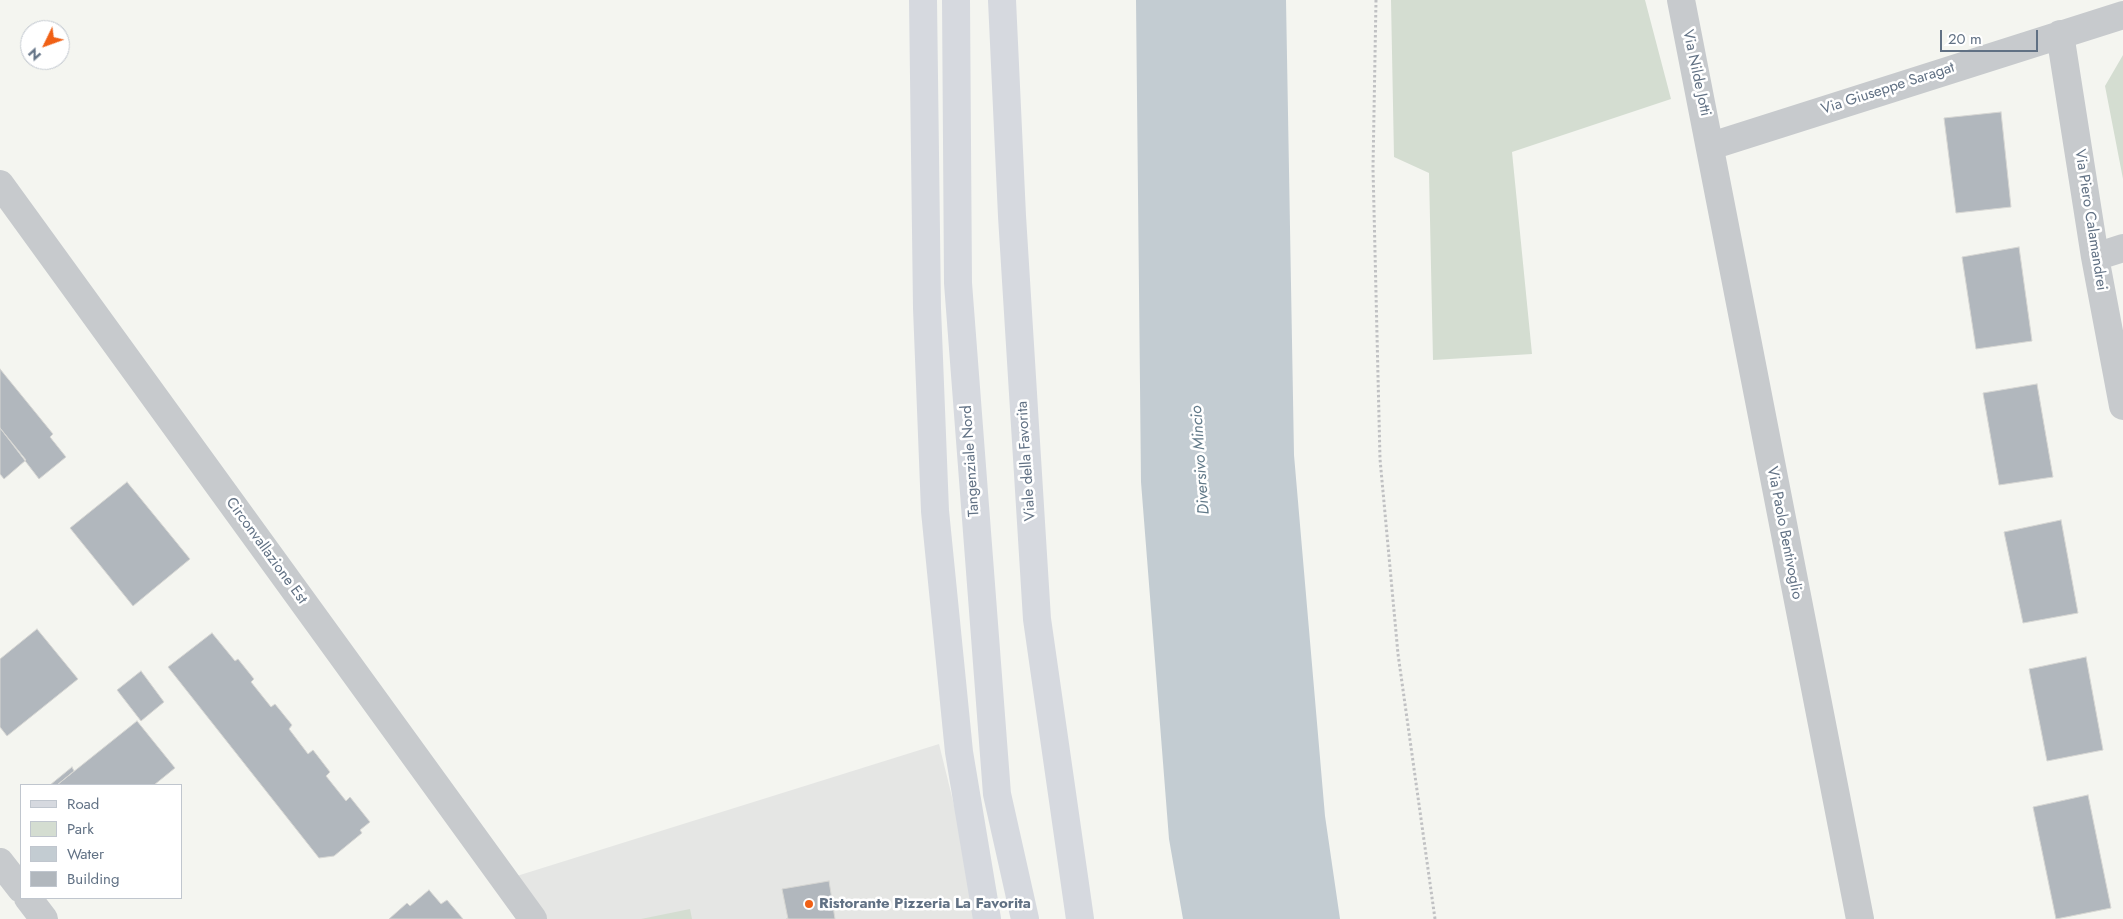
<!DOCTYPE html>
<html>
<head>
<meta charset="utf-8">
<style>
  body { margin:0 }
  #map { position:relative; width:2123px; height:919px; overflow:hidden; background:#f4f5f0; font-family:Jost,sans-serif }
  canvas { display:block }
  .legend { position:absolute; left:20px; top:784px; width:162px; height:115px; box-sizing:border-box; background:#fff; border:1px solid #c0c6ce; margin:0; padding:6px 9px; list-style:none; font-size:15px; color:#617184 }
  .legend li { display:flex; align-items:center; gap:10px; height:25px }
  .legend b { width:25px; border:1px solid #c0c6ce }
  .north { position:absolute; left:20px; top:20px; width:50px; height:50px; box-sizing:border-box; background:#fff; border:1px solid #c0c6ce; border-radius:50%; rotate:228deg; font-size:14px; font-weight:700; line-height:20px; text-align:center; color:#617184 }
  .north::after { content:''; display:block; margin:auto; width:18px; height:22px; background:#f06015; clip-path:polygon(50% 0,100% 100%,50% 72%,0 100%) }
  .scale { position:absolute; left:1940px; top:30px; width:98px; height:22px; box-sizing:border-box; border:2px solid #617184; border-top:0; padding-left:6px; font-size:15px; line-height:18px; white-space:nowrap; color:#617184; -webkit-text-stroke:4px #fff; paint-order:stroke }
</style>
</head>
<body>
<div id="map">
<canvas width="2123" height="919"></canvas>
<ul class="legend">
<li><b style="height:6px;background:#d6d9df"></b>Road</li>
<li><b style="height:14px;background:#d4ddd1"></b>Park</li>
<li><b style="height:14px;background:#c3ccd2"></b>Water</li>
<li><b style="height:14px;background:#b1b7bd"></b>Building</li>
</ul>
<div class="north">N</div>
<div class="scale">20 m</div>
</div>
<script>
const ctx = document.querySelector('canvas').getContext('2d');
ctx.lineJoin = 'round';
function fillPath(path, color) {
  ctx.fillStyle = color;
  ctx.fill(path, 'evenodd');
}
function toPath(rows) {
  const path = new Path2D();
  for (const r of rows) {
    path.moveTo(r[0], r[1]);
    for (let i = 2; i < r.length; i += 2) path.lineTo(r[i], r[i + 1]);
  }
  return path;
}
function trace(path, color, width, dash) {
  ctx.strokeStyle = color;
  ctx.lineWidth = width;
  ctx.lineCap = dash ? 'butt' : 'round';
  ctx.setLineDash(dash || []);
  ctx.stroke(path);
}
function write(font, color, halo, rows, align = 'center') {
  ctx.font = font + ' Jost,sans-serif';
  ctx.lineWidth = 5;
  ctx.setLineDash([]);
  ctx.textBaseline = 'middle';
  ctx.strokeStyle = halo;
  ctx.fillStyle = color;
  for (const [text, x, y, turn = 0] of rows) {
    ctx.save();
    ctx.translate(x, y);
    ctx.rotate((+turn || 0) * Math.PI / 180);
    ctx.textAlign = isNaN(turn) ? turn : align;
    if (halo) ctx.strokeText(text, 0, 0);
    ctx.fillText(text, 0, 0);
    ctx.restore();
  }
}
fillPath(toPath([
  [939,744,982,919,533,919,504,880]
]), '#e5e6e4');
fillPath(toPath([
  [1391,0,1645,0,1671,99,1512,152,1532,354,1433,360,1429,173,1394,157],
  [2123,55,2123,179,2105,86],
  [690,909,692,919,641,919]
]), '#d4ddd1');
fillPath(toPath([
  [1136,0,1286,0,1294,455,1325,816,1340,919,1183,919,1169,839,1141,482]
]), '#c3ccd2');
const building = toPath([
  [2001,112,2011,207,1956,213,1944,118,2001,112],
  [2019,247,2032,341,1976,349,1962,257,2019,247],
  [0,369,53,434,50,437,66,457,39,479,0,428,0,369],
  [2037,384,2053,477,1999,485,1983,393,2037,384],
  [0,428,26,460,4,479,0,474,0,428],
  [127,482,190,559,133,606,70,528,127,482],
  [2061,520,2078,613,2023,623,2004,532,2061,520],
  [37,629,78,679,7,736,0,727,0,659,37,629],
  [212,633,235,661,238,659,254,679,251,682,271,707,275,704,292,725,289,729,308,754,313,750,330,772,326,776,346,801,350,797,370,822,360,830,362,833,334,856,319,858,168,667,212,633],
  [2086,657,2103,750,2047,761,2029,669,2086,657],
  [141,671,164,702,141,721,117,690,141,671],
  [137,721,175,768,154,785,57,785,137,721],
  [72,767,74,771,57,785,50,785,72,767],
  [2088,795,2111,908,2056,919,2033,807,2088,795],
  [829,881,835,919,786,919,788,919,782,889,829,881],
  [429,890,441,904,447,900,463,919,389,919,407,903,410,906,429,890]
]);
fillPath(building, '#b1b7bd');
trace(building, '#d6d6d3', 1);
trace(toPath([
  [1376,0,1373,168,1380,459,1398,654,1435,919]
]), '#c0c1c3', 3, [2.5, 2.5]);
trace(toPath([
  [1681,0,1860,919],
  [2060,34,2095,257,2123,406],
  [1711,146,2123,15],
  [0,184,533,919],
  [2095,257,2123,248],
  [0,862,21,889],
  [28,898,44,919]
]), '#c7cacd', 28);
trace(toPath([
  [923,0,927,308,935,511,959,752,987,919],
  [1002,0,1012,216,1037,619,1080,919]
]), '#d6d9df', 28);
trace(toPath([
  [956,0,958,283,997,794,1025,919]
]), '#d6d9df', 28);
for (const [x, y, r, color] of [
  [809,904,5,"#f06015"]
]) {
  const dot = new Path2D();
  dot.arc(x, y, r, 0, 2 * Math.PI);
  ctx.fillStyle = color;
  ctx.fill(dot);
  trace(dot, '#fff', 2);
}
write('15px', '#617184', '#fff', [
  ["Via Nilde Jotti",1696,73,78],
  ["Via Giuseppe Saragat",1888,89,-18],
  ["Via Piero Calamandrei",2090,220,81],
  ["Tangenziale Nord",971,461,-94],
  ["Viale della Favorita",1027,461,-94],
  ["Via Paolo Bentivoglio",1784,533,79],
  ["Circonvallazione Est",266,551,54]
]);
write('bold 15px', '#617184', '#fff', [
  ["Ristorante Pizzeria La Favorita",819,904]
], 'left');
write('italic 16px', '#627a89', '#fff', [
  ["Diversivo Mincio",1201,460,-94]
]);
</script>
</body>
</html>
